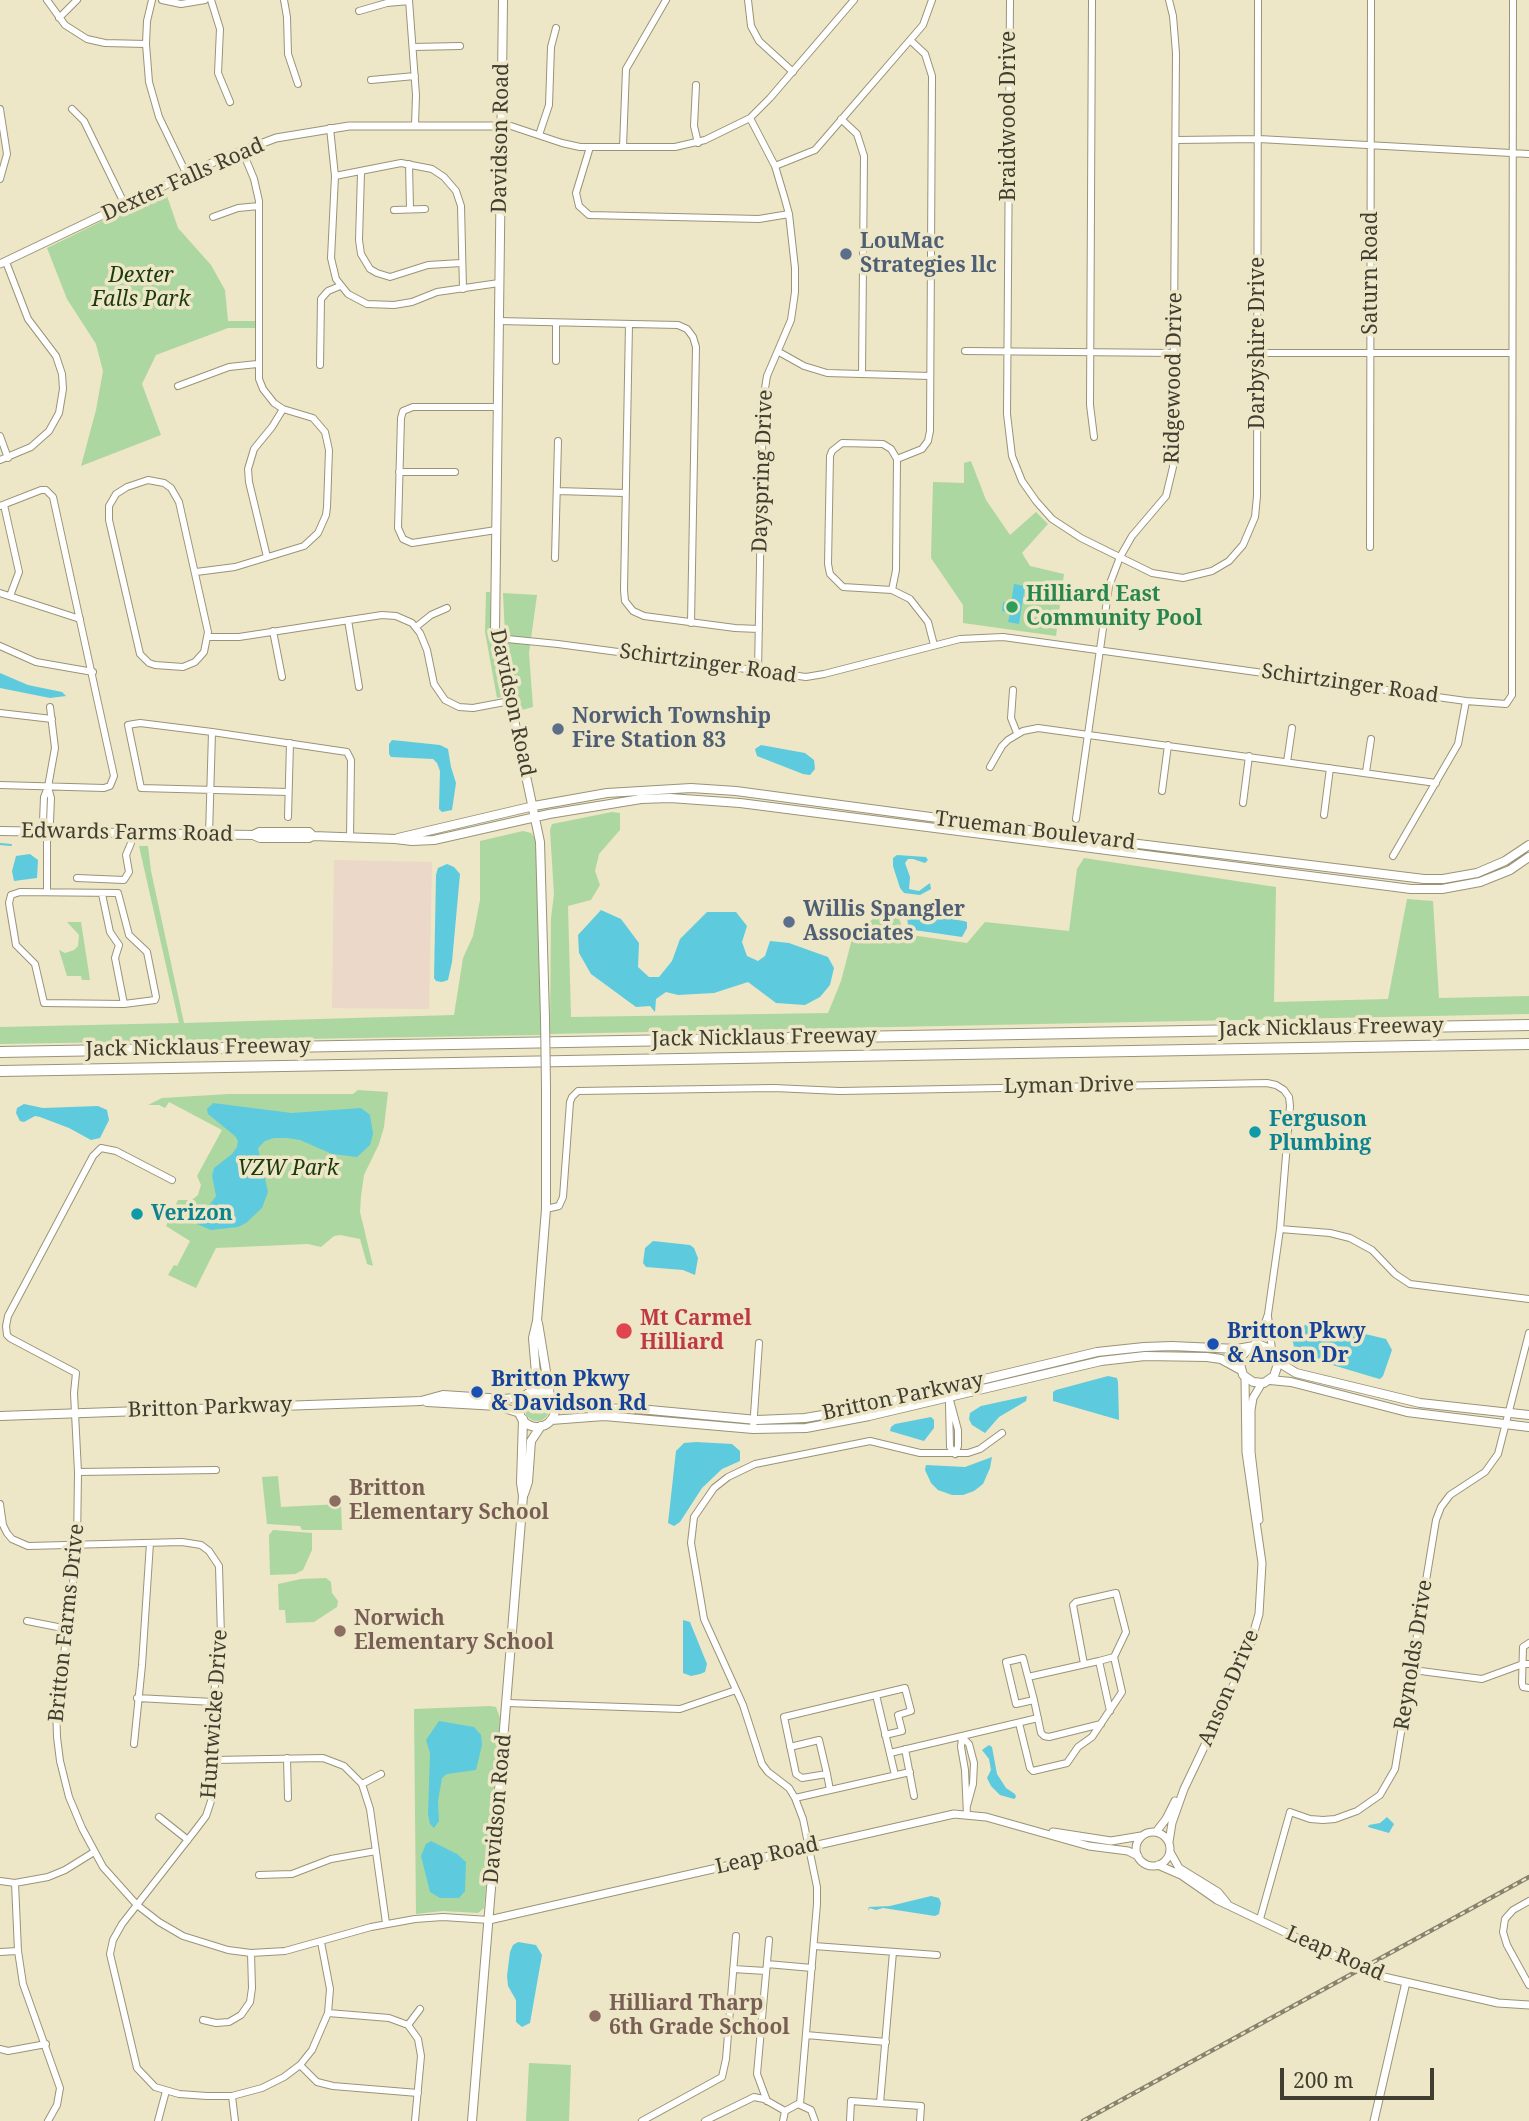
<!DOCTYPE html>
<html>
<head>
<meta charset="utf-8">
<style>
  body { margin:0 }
  #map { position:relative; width:1529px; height:2121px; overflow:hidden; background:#ede6c7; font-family:"Noto Serif",serif }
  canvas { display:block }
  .scale { position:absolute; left:1280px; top:2068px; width:154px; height:32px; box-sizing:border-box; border:4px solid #403d31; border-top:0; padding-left:9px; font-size:21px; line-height:24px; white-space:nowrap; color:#403d31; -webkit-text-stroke:5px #ede6c7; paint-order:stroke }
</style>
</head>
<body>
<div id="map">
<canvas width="1529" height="2121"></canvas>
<div class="scale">200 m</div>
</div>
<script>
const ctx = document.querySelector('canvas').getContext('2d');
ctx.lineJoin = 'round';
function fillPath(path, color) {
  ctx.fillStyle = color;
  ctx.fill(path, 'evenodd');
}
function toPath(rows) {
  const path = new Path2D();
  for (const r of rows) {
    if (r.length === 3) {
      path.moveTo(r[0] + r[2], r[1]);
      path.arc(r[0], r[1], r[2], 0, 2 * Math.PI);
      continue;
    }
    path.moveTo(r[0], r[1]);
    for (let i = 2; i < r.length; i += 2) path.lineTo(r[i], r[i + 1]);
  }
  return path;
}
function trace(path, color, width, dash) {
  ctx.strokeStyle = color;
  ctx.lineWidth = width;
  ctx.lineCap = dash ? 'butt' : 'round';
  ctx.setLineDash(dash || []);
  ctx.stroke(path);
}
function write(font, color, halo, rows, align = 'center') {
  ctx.font = font + ' "Noto Serif",serif';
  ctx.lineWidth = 7;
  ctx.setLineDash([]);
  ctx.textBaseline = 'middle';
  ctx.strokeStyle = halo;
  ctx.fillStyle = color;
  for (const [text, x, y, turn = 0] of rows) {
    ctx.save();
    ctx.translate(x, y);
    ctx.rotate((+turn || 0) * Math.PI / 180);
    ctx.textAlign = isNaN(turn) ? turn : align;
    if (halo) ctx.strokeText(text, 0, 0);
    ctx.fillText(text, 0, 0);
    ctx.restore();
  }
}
fillPath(toPath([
  [334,860,432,862,429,1009,332,1008]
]), '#ebd8c8');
fillPath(toPath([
  [165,190,178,228,211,265,225,290,228,321,255,321,255,328,228,328,156,355,142,384,161,435,81,466,96,410,103,371,96,344,67,299,47,248],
  [971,461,986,500,1010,535,1036,512,1048,524,1022,553,1030,566,1064,574,1056,636,963,623,963,605,931,558,933,482,964,483,964,463],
  [486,592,490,592,493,649,502,690,501,697,497,698,485,632],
  [503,593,537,595,529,653,533,707,518,711,506,655],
  [612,812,620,813,620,830,599,854,595,871,600,885,591,900,568,906,571,1017,828,1013,841,981,853,935,883,911,896,908,904,934,967,943,985,922,1069,931,1077,869,1084,858,1276,887,1274,1002,1388,999,1407,899,1433,901,1439,998,1529,996,1529,1014,550,1034,551,918,554,894,550,830,552,824],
  [523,831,531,833,535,838,537,857,541,1035,0,1044,0,1027,179,1023,139,846,148,846,151,871,184,1023,454,1015,463,958,473,936,480,900,480,841],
  [67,922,81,922,90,980,82,980,81,976,67,976,59,950,65,953,74,950,78,946,79,935],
  [358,1090,388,1092,384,1127,379,1144,364,1175,361,1196,360,1212,373,1266,367,1264,360,1239,340,1235,334,1236,321,1247,308,1244,216,1248,196,1288,168,1275,174,1265,177,1266,190,1241,166,1226,178,1200,192,1200,198,1195,201,1185,197,1176,222,1130,169,1102,165,1108,159,1105,148,1105,162,1098,229,1094,353,1094],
  [537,1409,12],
  [278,1476,281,1507,341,1504,342,1530,302,1530,300,1526,267,1524,262,1477],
  [273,1530,312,1533,312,1550,303,1570,295,1574,270,1575,269,1535],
  [326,1578,331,1582,332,1593,338,1601,337,1607,314,1622,286,1623,285,1610,279,1610,278,1584,301,1579],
  [490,1706,496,1707,500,1718,484,1908,478,1913,443,1911,416,1914,414,1709],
  [529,2063,571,2065,569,2121,526,2121]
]), '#add7a0');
fillPath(toPath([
  [1014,584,1025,586,1019,624,1008,622,1010,613,1002,611,1003,602,1011,603],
  [0,673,28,685,62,692,66,696,50,698,0,688],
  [392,740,440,745,448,749,451,767,456,783,452,810,442,812,439,809,440,771,437,763,433,759,391,757,389,754,389,744],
  [761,745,805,753,814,760,815,769,810,775,803,774,757,756,755,749],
  [30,854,38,860,37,878,14,881,12,871,16,856],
  [897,855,926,857,928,860,925,863,913,859,908,859,905,863,910,877,909,889,919,891,930,883,931,889,920,895,904,893,900,888,893,866,893,858],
  [447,864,454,867,460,874,452,962,448,980,442,982,436,981,434,978,436,875,438,868],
  [601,910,621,919,639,943,638,967,649,977,659,977,672,961,680,939,707,912,736,912,747,926,742,942,747,956,758,961,765,956,770,941,789,943,828,957,834,968,830,985,820,997,805,1005,776,1003,748,982,714,993,678,995,666,992,656,999,655,1012,650,1006,636,1007,591,974,579,953,578,935],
  [909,912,964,921,967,922,967,928,962,937,914,930,908,926,907,916],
  [213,1103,292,1113,361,1108,370,1115,373,1134,370,1145,357,1157,332,1154,300,1140,287,1138,274,1138,265,1141,258,1148,268,1192,262,1208,246,1223,238,1227,211,1230,197,1224,196,1216,208,1207,216,1196,212,1176,214,1168,232,1154,237,1147,238,1141,235,1136,208,1114,207,1109],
  [24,1104,43,1108,98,1106,107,1110,109,1120,100,1138,91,1140,69,1128,40,1117,35,1116,24,1122,20,1121,16,1113,17,1108],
  [653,1241,690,1245,694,1248,698,1258,695,1275,683,1270,646,1267,643,1263,645,1248],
  [1311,1321,1386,1339,1392,1350,1383,1376,1380,1379,1376,1378,1299,1355,1295,1350,1291,1335],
  [1108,1376,1117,1378,1118,1382,1119,1420,1053,1401,1053,1392,1056,1390],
  [1027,1396,1026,1401,999,1417,985,1433,972,1425,969,1419,970,1413,981,1406],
  [931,1417,934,1420,934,1428,924,1441,890,1431,891,1427,895,1424],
  [696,1442,732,1444,740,1451,740,1461,722,1469,702,1488,680,1522,674,1526,668,1523,676,1451,684,1443],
  [992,1457,990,1468,983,1484,974,1491,963,1495,952,1495,938,1490,931,1483,925,1470,926,1465,965,1467],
  [683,1620,690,1622,707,1664,705,1672,700,1674,691,1676,683,1673],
  [439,1721,474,1727,481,1735,482,1745,476,1770,447,1774,442,1778,438,1801,439,1821,434,1828,430,1824,428,1814,430,1753,426,1740],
  [989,1745,992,1747,997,1774,1006,1788,1015,1794,1016,1797,1014,1799,1000,1795,991,1786,987,1778,991,1770,989,1759,982,1750],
  [1387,1817,1394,1824,1389,1833,1368,1827,1369,1825,1380,1823],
  [431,1841,457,1854,466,1862,465,1891,459,1898,440,1898,430,1892,421,1856,426,1844],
  [931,1896,939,1898,941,1903,939,1914,935,1916,883,1908,876,1910,870,1908,868,1911,869,1907,890,1906],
  [518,1942,536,1945,542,1955,530,2023,522,2027,516,2022,516,2000,508,1986,507,1976,510,1952,513,1945]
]), '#5dcbdd');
trace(toPath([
  [0,844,11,845]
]), '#5dcbdd', 2);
const minor = toPath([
  [47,0,65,25,87,39,105,43,146,44],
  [152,0,147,21,146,44,149,82,159,117,187,175],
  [162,0,181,4,205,0],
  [211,0,220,29,218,73,230,102],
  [284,0,287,17,288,54,298,84],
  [409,0,416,95,415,125],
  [748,0,751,26,759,41,793,72],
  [1010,0,1007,414,1012,456,1022,481,1036,501,1052,519,1081,538,1152,573,1183,578,1212,571,1229,561,1243,545,1255,517,1257,496,1258,0],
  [1092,0,1090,405,1094,437],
  [359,11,387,3,409,1],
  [59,18,77,0],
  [413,47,460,46],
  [371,80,415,76],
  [696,85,694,126,698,143],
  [0,109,7,154,0,179],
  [72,109,84,121,125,205],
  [750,118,775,166,784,196,789,214,795,268,795,292,791,320,767,376,763,401,758,671],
  [841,119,857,134,864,156,862,374],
  [501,126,511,126,562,143,580,147,675,147,705,140,750,118,770,98,854,0],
  [330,128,335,176,331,258,336,279,348,294,367,304,394,305,412,302,437,292,499,283],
  [539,135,549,105,551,47,556,28],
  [1176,140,1259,139,1529,154],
  [590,147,576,193,579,206,589,215,759,219,789,214],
  [623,147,626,69,666,0],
  [409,164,410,209],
  [775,166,815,150,822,142,923,25,932,0],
  [361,173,359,240,361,254,370,269,377,273,390,277,428,265,461,263],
  [335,176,401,163,432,169,444,177,456,191,461,206,463,289],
  [394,210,425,209],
  [213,217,238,208,259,206],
  [498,321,678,325,687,329,693,337,696,347,691,623],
  [629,324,624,590,625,601,633,611,644,616,735,628,759,629],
  [965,351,1175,353],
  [779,352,804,366,827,373,930,376],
  [1258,353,1512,353],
  [556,361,556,323],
  [320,365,321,299,328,291,340,286],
  [178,386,229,367,257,364],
  [0,436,8,458],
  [897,459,922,449,928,441,930,431,932,76,925,54,910,40],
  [0,460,31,447,49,431,59,413,63,389,62,374,56,356,28,319,6,262],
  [399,472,455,472],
  [148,480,164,483,171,488,179,502,208,632,204,652,195,662,183,667,155,665,149,663,140,654,109,520,109,506,116,494,127,487,148,480],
  [557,491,625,493],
  [4,505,19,572,10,596],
  [0,506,41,490,46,490,53,497,114,776,110,786,104,788,0,785],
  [496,530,412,543,403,539,398,528,401,418,403,411,413,407,497,407],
  [1370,547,1371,0],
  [267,557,249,482,248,469,254,449,272,427,283,409],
  [555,558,558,441],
  [196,572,235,567,304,546,318,533,326,515,327,507,329,450,325,432,313,418,283,409,274,403,263,389,259,379,259,201,254,179,242,150],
  [892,590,896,570,897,459,891,449,883,444,842,443,832,451,830,456,828,564,830,574,843,587,892,590,910,599,928,622,934,645],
  [0,593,80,619],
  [348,620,359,687],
  [416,627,431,615,447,608],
  [273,631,282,677],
  [208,637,239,637,382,615,396,616,412,623,420,633,427,650,434,684,445,700,459,707,473,708,510,701],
  [497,638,558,644,806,677,824,674,960,639,1003,637,1466,701,1506,704,1512,695,1512,669,1513,0],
  [0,646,36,662,93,672],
  [1013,690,1011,718,1017,733],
  [0,713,52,719],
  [1287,762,1292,728],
  [990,767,1002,746,1008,740,1023,731,1038,728,1436,783],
  [1366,772,1371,739],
  [1162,791,1168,745],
  [288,792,141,788,128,725,140,723,212,732,347,752,351,760,350,838],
  [1243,803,1249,756],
  [1324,815,1330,768],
  [288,817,290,743],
  [1076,819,1109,586,1120,557,1132,536,1166,496,1173,467,1176,53,1173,16,1169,0],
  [47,832,43,822,44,797,48,787,55,748,50,707],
  [209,835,212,732],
  [1393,856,1458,744,1466,701],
  [77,878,124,880,129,872,126,855,131,843,131,832],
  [20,892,118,893,129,935,147,952,156,997,155,1000,124,1004,44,1003,35,964,16,945,9,903,11,895,20,892],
  [47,892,47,832,50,822,51,798,48,787],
  [102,894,110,932,119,945,115,958,124,1004],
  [172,1180,116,1151,101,1148,93,1156,8,1316,6,1326,7,1335,10,1338,76,1373,74,1393,78,1472,77,1545,68,1629,56,1703,57,1737,60,1761,69,1797,82,1828,103,1867,137,1905,159,1922,183,1936,228,1950,251,1953,285,1951,371,1927,415,1919,443,1917,489,1920],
  [546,1209,559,1206,563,1197,570,1102,572,1097,578,1091,774,1088,840,1091,1267,1083,1276,1085,1284,1090,1289,1097,1290,1106,1280,1229,1268,1314,1262,1332,1253,1346],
  [1280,1229,1330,1233,1350,1238,1372,1250,1395,1274,1410,1284,1529,1299],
  [1268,1316,1272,1350],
  [947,1389,958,1430,958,1446,955,1454],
  [949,1403,950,1447,955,1454],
  [753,1429,759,1343],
  [78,1472,216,1470],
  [0,1504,3,1525,7,1533,12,1539,28,1546,182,1542,201,1545,209,1551,219,1566,221,1637,213,1702,215,1775,211,1801,206,1816,197,1828,122,1924,113,1940,110,1954,137,2068,155,2087,179,2094,207,2096,232,2096,262,2088,284,2077,300,2065,312,2050,328,2013,330,1989,321,1942],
  [27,1621,68,1629],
  [1529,1643,1523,1647,1522,1683,1523,1687,1529,1688],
  [1099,1661,1110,1711],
  [1413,1670,1482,1679,1523,1664,1529,1664],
  [1028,1677,1099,1661,1114,1657,1126,1632,1116,1593,1076,1602,1073,1605,1084,1664],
  [876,1695,895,1775],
  [137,1698,213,1702],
  [1034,1700,1016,1704,1006,1662,1023,1658,1034,1700,1041,1733,1044,1736,1049,1737,1101,1724],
  [507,1703,680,1709,736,1690],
  [1019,1723,1030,1768,1033,1771,1067,1763,1078,1747,1092,1737,1122,1692,1114,1657],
  [134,1744,142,1665,150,1543],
  [790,1747,819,1740,827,1774],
  [905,1749,914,1796],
  [890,1753,1038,1718],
  [287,1758,288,1798],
  [214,1760,323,1758,344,1766,362,1784,370,1809,386,1923],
  [362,1784,381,1774],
  [830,1790,827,1774,802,1778,796,1774,784,1717,905,1688,911,1711,898,1715,902,1731,885,1735],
  [795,1798,910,1772],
  [967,1815,965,1770,961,1747,962,1737,969,1744,974,1763,973,1784,967,1806],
  [159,1817,188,1840],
  [259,1875,292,1874,331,1859,376,1851],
  [0,1881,15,1883,48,1877,65,1870,94,1852],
  [15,1883,18,1951,23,1984,60,2088,57,2105,48,2121],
  [1529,1901,1513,1910,1505,1919,1503,1932,1507,1945,1529,1985],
  [1260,1919,1290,1812,1310,1819,1323,1820,1335,1819,1357,1811,1380,1795,1395,1769,1436,1520,1441,1507,1450,1495,1485,1472,1498,1454,1529,1333],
  [814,1946,937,1955],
  [0,1952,18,1951],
  [767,1964,812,1968],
  [733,1969,766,1971],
  [328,2013,389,2018,408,2025,418,2039,421,2056,415,2121],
  [203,2020,216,2023,229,2022,241,2015,250,2002,252,1988,251,1953],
  [408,2025,420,2009],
  [806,2035,886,2042],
  [0,2049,8,2051,46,2044],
  [300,2065,317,2082,333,2086,418,2093],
  [232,2096,235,2121],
  [767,2101,757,2074,769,1940],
  [880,2103,893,1952],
  [800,2104,817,1904,817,1887,803,1819,795,1798,789,1788,768,1772,762,1764,743,1705,704,1619,691,1543,694,1517,714,1488,728,1477,755,1464,870,1441,920,1453,968,1453,980,1449,1002,1433],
  [158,2121,166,2091],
  [642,2121,722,2077,726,2059,736,1936],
  [705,2121,754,2097,764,2099,785,2111],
  [783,2121,785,2111,798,2104,811,2110,815,2121],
  [850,2121,851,2101,921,2106,920,2121]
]);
const tertiary = toPath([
  [0,264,218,160,276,138,349,126,501,126],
  [1259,1520,1251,1452,1251,1410,1253,1398,1262,1383],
  [1153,1849,17],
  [1053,1832,1111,1841,1141,1836],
  [1156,1832,1166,1819,1175,1801],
  [1169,1842,1172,1823,1184,1789,1246,1659,1259,1614,1262,1563,1246,1452,1245,1377],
  [1170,1852,1179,1868,1218,1892,1227,1903],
  [1158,1865,1181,1875,1217,1900,1375,1975,1498,2003,1529,2005],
  [489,1920,954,1814,986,1817,1089,1846,1128,1851,1138,1856],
  [1374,2121,1406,1982]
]);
const secondary = toPath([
  [503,0,495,630,540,842,545,1018],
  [0,831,253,835,260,838,309,838,313,836,395,839,412,841,434,840,549,814,641,799,670,798,740,803,1411,889,1442,889,1480,882,1510,870,1529,857],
  [253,835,259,832,309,832,313,836],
  [398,838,534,806,607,793,691,788,736,791,1065,835,1424,879,1443,879,1477,873,1505,861,1529,845],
  [538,1323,550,1396],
  [1248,1349,1241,1357,1240,1364,1243,1375,1253,1382,1264,1383,1274,1376,1278,1364,1277,1358],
  [1270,1380,1291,1382,1407,1412,1529,1427],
  [537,1409,18],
  [530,1393,536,1374,533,1338,537,1321,546,1209,546,1087],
  [427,1402,498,1406,520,1413],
  [554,1404,574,1408,639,1409,757,1420,805,1418,864,1408,1097,1352,1144,1347,1172,1346,1237,1349,1260,1345,1270,1349,1283,1365,1296,1373,1420,1403,1529,1415],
  [0,1416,421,1401,443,1395,504,1399,524,1397],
  [551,1420,604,1416,753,1429,806,1428,869,1416,1101,1361,1145,1356,1207,1357,1221,1359,1241,1370],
  [524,1494,528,1482,531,1441,541,1426],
  [472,2121,523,1496,521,1483,523,1419]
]);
const motorway = toPath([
  [0,1052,1529,1025],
  [0,1071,1529,1044]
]);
trace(minor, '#9a9477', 8);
trace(tertiary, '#9a9477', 9);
trace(secondary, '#9a9477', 10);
trace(motorway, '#9a9477', 12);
trace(minor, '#fff', 6);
trace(tertiary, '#fff', 7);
trace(secondary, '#fff', 8);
trace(motorway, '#fff', 10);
const rail = toPath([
  [1083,2121,1529,1877]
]);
trace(rail, '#88836f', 4.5);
trace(rail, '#ede6c7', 2, [5]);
const secondaryBridge = toPath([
  [545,1018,546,1087]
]);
trace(secondaryBridge, '#9a9477', 10, []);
trace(secondaryBridge, '#fff', 8);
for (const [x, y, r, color] of [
  [846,254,7,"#5c6f8a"],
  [1012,607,7,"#2e9e5b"],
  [558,729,7,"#5c6f8a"],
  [789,922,7,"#5c6f8a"],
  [1255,1132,7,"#0f9aa8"],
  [137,1214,7,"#0f9aa8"],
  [624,1331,9,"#e0444e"],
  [1213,1344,7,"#1a4fb4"],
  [477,1392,7,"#1a4fb4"],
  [335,1501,7,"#8d6e63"],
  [340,1631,7,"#8d6e63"],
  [595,2016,7,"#8d6e63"]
]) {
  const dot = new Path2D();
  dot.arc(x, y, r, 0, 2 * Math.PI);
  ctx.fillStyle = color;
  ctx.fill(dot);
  trace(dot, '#ede6c7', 2.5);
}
write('21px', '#403d31', '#ede6c7', [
  ["Braidwood Drive",1009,116,-90],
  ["Davidson Road",501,138,-89],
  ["Dexter Falls Road",183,180,-24],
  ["Saturn Road",1371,273,-90],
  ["Darbyshire Drive",1258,343,-90],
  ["Ridgewood Drive",1174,378,-89],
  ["Dayspring Drive",763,471,-88],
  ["Schirtzinger Road",708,664,8],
  ["Schirtzinger Road",1350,684,8],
  ["Davidson Road",512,703,78],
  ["Trueman Boulevard",1035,831,7],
  ["Edwards Farms Road",127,833,1],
  ["Jack Nicklaus Freeway",1331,1028,-1],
  ["Jack Nicklaus Freeway",764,1038,-1],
  ["Jack Nicklaus Freeway",198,1048,-1],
  ["Lyman Drive",1069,1086,-1],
  ["Britton Parkway",903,1397,-12],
  ["Britton Parkway",210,1408,-2],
  ["Britton Farms Drive",67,1623,-84],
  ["Reynolds Drive",1414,1655,-81],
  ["Anson Drive",1229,1688,-67],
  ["Huntwicke Drive",215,1714,-86],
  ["Davidson Road",498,1809,-85],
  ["Leap Road",767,1856,-13],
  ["Leap Road",1335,1954,24]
]);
write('bold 21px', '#4e5e75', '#ede6c7', [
  ["LouMac",860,242],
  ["Strategies llc",860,266],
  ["Norwich Township",572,717],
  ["Fire Station 83",572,741],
  ["Willis Spangler",803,910],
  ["Associates",803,934]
], 'left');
write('italic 21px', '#1a3a0e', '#ede6c7', [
  ["Dexter",141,276],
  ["Falls Park",141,300],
  ["VZW Park",288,1169]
]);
write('bold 21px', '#27864d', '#ede6c7', [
  ["Hilliard East",1026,595],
  ["Community Pool",1026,619]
], 'left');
write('bold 21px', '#0d838f', '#ede6c7', [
  ["Ferguson",1269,1120],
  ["Plumbing",1269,1144],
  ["Verizon",151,1214]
], 'left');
write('bold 21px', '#be3a42', '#ede6c7', [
  ["Mt Carmel",640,1319],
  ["Hilliard",640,1343]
], 'left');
write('bold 21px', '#164399', '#ede6c7', [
  ["Britton Pkwy",1227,1332],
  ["& Anson Dr",1227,1356],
  ["Britton Pkwy",491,1380],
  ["& Davidson Rd",491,1404]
], 'left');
write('bold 21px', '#785e54', '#ede6c7', [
  ["Britton",349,1489],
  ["Elementary School",349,1513],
  ["Norwich",354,1619],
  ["Elementary School",354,1643],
  ["Hilliard Tharp",609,2004],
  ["6th Grade School",609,2028]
], 'left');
</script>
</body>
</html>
